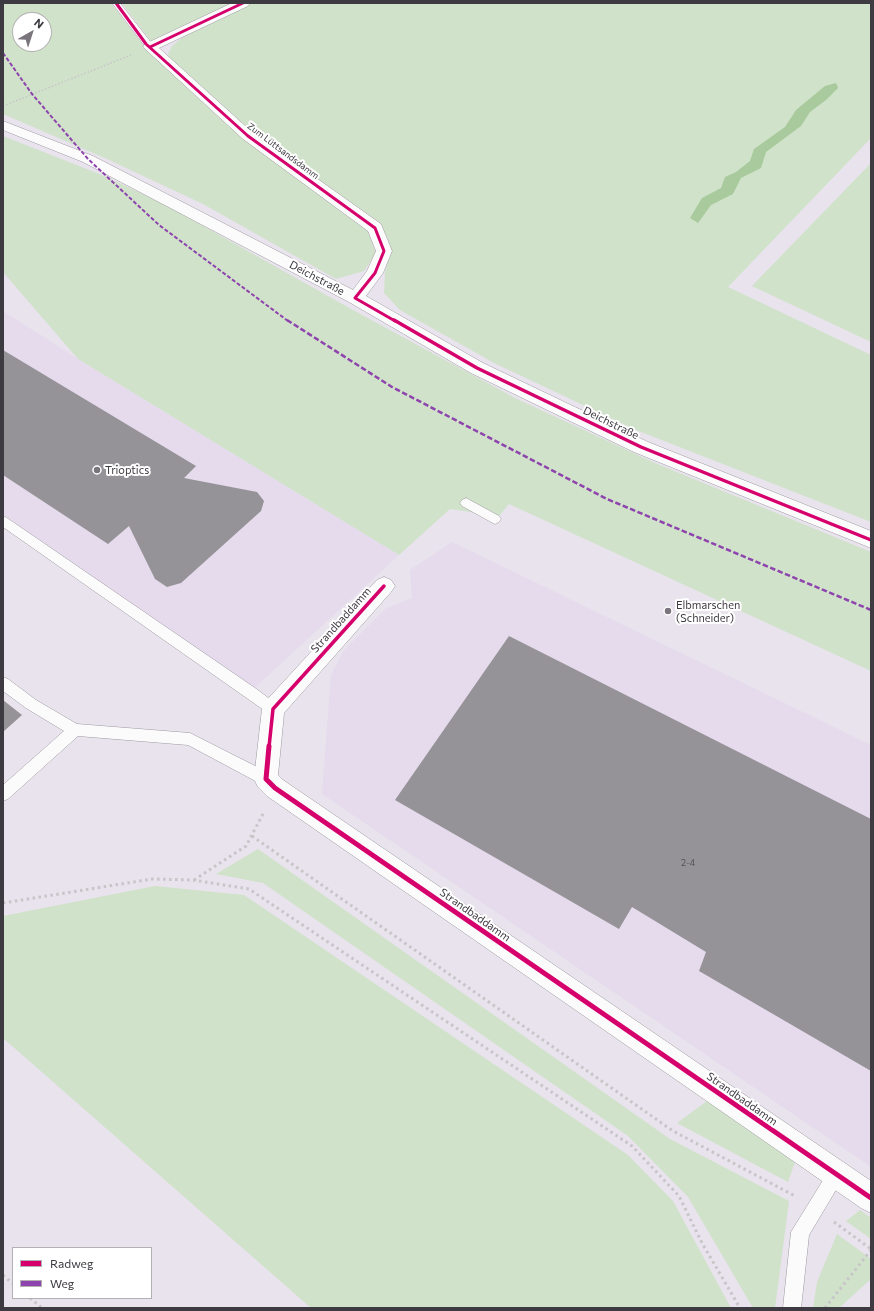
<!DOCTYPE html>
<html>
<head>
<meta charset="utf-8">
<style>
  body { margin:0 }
  #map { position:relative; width:874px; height:1311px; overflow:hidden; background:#e8e3ec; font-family:Commissioner,sans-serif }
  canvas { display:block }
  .frame { position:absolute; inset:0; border:4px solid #3e3a41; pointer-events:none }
  .legend { position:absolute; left:12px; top:1247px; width:140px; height:52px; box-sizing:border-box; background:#fff; border:1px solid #b2b0b3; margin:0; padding:5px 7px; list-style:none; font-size:12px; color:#3e3a41 }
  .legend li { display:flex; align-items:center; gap:8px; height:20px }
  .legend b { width:20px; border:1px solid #b2b0b3 }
  .north { position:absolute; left:12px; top:12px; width:40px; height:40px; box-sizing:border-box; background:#fff; border:1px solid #b2b0b3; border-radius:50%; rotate:39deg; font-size:11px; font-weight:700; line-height:16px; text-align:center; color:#3e3a41 }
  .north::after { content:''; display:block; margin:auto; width:14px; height:18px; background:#7a757d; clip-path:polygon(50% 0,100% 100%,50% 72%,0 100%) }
</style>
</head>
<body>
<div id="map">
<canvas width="874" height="1311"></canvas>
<div class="frame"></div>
<ul class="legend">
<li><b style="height:5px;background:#d6006c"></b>Radweg</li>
<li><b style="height:5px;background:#8e44ad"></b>Weg</li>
</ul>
<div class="north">N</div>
</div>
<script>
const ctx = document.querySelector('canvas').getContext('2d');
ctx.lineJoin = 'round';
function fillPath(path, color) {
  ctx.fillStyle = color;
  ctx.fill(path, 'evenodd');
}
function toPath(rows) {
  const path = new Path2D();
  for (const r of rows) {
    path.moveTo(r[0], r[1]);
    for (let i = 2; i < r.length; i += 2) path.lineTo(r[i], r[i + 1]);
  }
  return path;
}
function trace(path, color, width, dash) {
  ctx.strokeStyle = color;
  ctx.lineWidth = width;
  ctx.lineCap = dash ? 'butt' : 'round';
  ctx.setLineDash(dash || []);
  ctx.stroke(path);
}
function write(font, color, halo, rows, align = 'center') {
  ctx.font = font + ' Commissioner,sans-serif';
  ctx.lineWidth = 4;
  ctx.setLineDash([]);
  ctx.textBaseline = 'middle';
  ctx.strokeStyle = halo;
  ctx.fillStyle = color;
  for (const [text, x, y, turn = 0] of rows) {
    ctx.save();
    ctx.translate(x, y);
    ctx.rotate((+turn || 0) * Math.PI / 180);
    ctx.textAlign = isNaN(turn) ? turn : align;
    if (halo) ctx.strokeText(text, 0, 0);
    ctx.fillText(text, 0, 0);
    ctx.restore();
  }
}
fillPath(toPath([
  [3,311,78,359,399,555,250,692,3,514],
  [452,542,871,745,871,1167,322,794,331,675,344,650,385,609,412,598,410,570]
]), '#e5dbec');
fillPath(toPath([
  [3,3,111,3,146,49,366,226,376,253,364,271,336,279,203,204,107,159,3,114],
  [20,20,44,20,44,44,20,44],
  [122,3,237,3,153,44],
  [251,3,871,3,871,138,728,287,871,355,871,522,636,430,494,363,400,310,384,293,385,272,390,254,388,238,368,216,248,132,172,65,168,54,172,46,183,37],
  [3,136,102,175,164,204,353,310,515,398,655,463,871,552,871,671,509,504,499,516,450,509,399,555,78,359,3,272],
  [871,163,871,342,752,286],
  [258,849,670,1139,789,1201,775,1308,753,1308,688,1197,628,1136,263,883,216,874],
  [155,886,244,895,628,1155,673,1201,731,1308,311,1308,3,1038,3,916],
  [707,1101,795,1162,788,1182,677,1123],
  [860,1210,871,1218,871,1239,846,1221],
  [837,1234,871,1259,871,1279,839,1308,813,1308,817,1282]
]), '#d0e2ca');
fillPath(toPath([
  [836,83,838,88,826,100,810,112,801,126,766,152,761,168,741,178,733,194,711,205,698,223,690,218,702,198,721,188,725,177,736,172,750,161,754,149,785,127,796,110,825,86]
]), '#a8ca9c');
fillPath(toPath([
  [3,350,196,466,184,478,257,492,264,501,261,511,181,583,167,587,155,579,129,526,108,544,3,475],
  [509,636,871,819,871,1071,699,971,706,952,632,907,619,929,395,800],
  [3,700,22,715,3,732]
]), '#959298');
const service = toPath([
  [112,3,120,3,153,45,153,49,147,49,112,3],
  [466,498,499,516,501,519,499,522,495,524,491,522,462,506,460,503,462,500,466,498],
  [3,516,7,518,255,688,278,705,280,709,278,713,273,715,268,713,3,527,3,516],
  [3,677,8,679,36,700,77,724,190,733,271,774,273,779,271,784,266,785,261,784,188,745,78,736,8,799,3,801,3,785,64,731,26,708,3,691,3,677],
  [836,1166,842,1169,845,1175,809,1235,801,1308,783,1308,791,1232,830,1169,836,1166]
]);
const minor = toPath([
  [232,3,250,3,248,6,159,48,253,133,381,224,392,251,383,273,366,296,483,363,648,442,871,531,871,548,634,452,471,373,349,302,83,162,3,130,3,121,93,156,353,290,367,271,376,251,368,231,243,139,143,47,145,44,232,3],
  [384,577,391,580,395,586,391,592,284,713,278,775,283,780,871,1181,871,1213,861,1208,267,796,258,787,254,779,262,709,265,702,377,580,384,577]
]);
trace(service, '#9d99a0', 1);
trace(minor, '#9d99a0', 1);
trace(toPath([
  [3,106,131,55]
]), '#c7c5c8', 1.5, [1.5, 2]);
trace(toPath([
  [252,836,673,1131,795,1196],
  [194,880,246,846,264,812],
  [3,903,152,879,193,880,249,889,632,1146,679,1196,702,1243,740,1308],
  [834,1222,871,1249],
  [3,1275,13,1284],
  [30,1298,42,1308],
  [825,1308,871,1250]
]), '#c7c5c8', 3, [2.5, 3.5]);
fillPath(service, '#fcfbfc');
fillPath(minor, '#fcfbfc');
trace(toPath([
  [3,53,32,94,88,159,159,225,288,321]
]), '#8e44ad', 2, [4, 2]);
trace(toPath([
  [287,320,392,387,607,499,871,610]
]), '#8e44ad', 2.5, [5.5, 2.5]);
trace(toPath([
  [116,3,146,44,248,136,375,228,384,251,375,273,355,298,395,321],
  [150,47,243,3]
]), '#d6006c', 3);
trace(toPath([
  [394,320,477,368,641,447,871,540],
  [269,747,273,709,384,586]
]), '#d6006c', 3.5);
trace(toPath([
  [269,746,266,779,275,788,871,1198]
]), '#d6006c', 5);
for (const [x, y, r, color] of [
  [97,470,4,"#7a757d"],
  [668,611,4,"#7a757d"]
]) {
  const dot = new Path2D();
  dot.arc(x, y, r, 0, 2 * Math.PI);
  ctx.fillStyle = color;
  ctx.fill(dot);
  trace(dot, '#fff', 1.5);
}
write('9px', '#3e3a41', '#fff', [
  ["Zum Lüttsandsdamm",283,151,37]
]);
write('9px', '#545057', null, [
  ["2-4",688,863]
]);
write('11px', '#3e3a41', '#fff', [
  ["Deichstraße",317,278,28],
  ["Deichstraße",611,423,26],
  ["Strandbaddamm",341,620,-48],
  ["Strandbaddamm",475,915,35],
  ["Strandbaddamm",742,1099,35]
]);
write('11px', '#3e3a41', '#fff', [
  ["Trioptics",105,470],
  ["Elbmarschen",676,605],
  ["(Schneider)",676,618]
], 'left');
</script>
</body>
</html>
